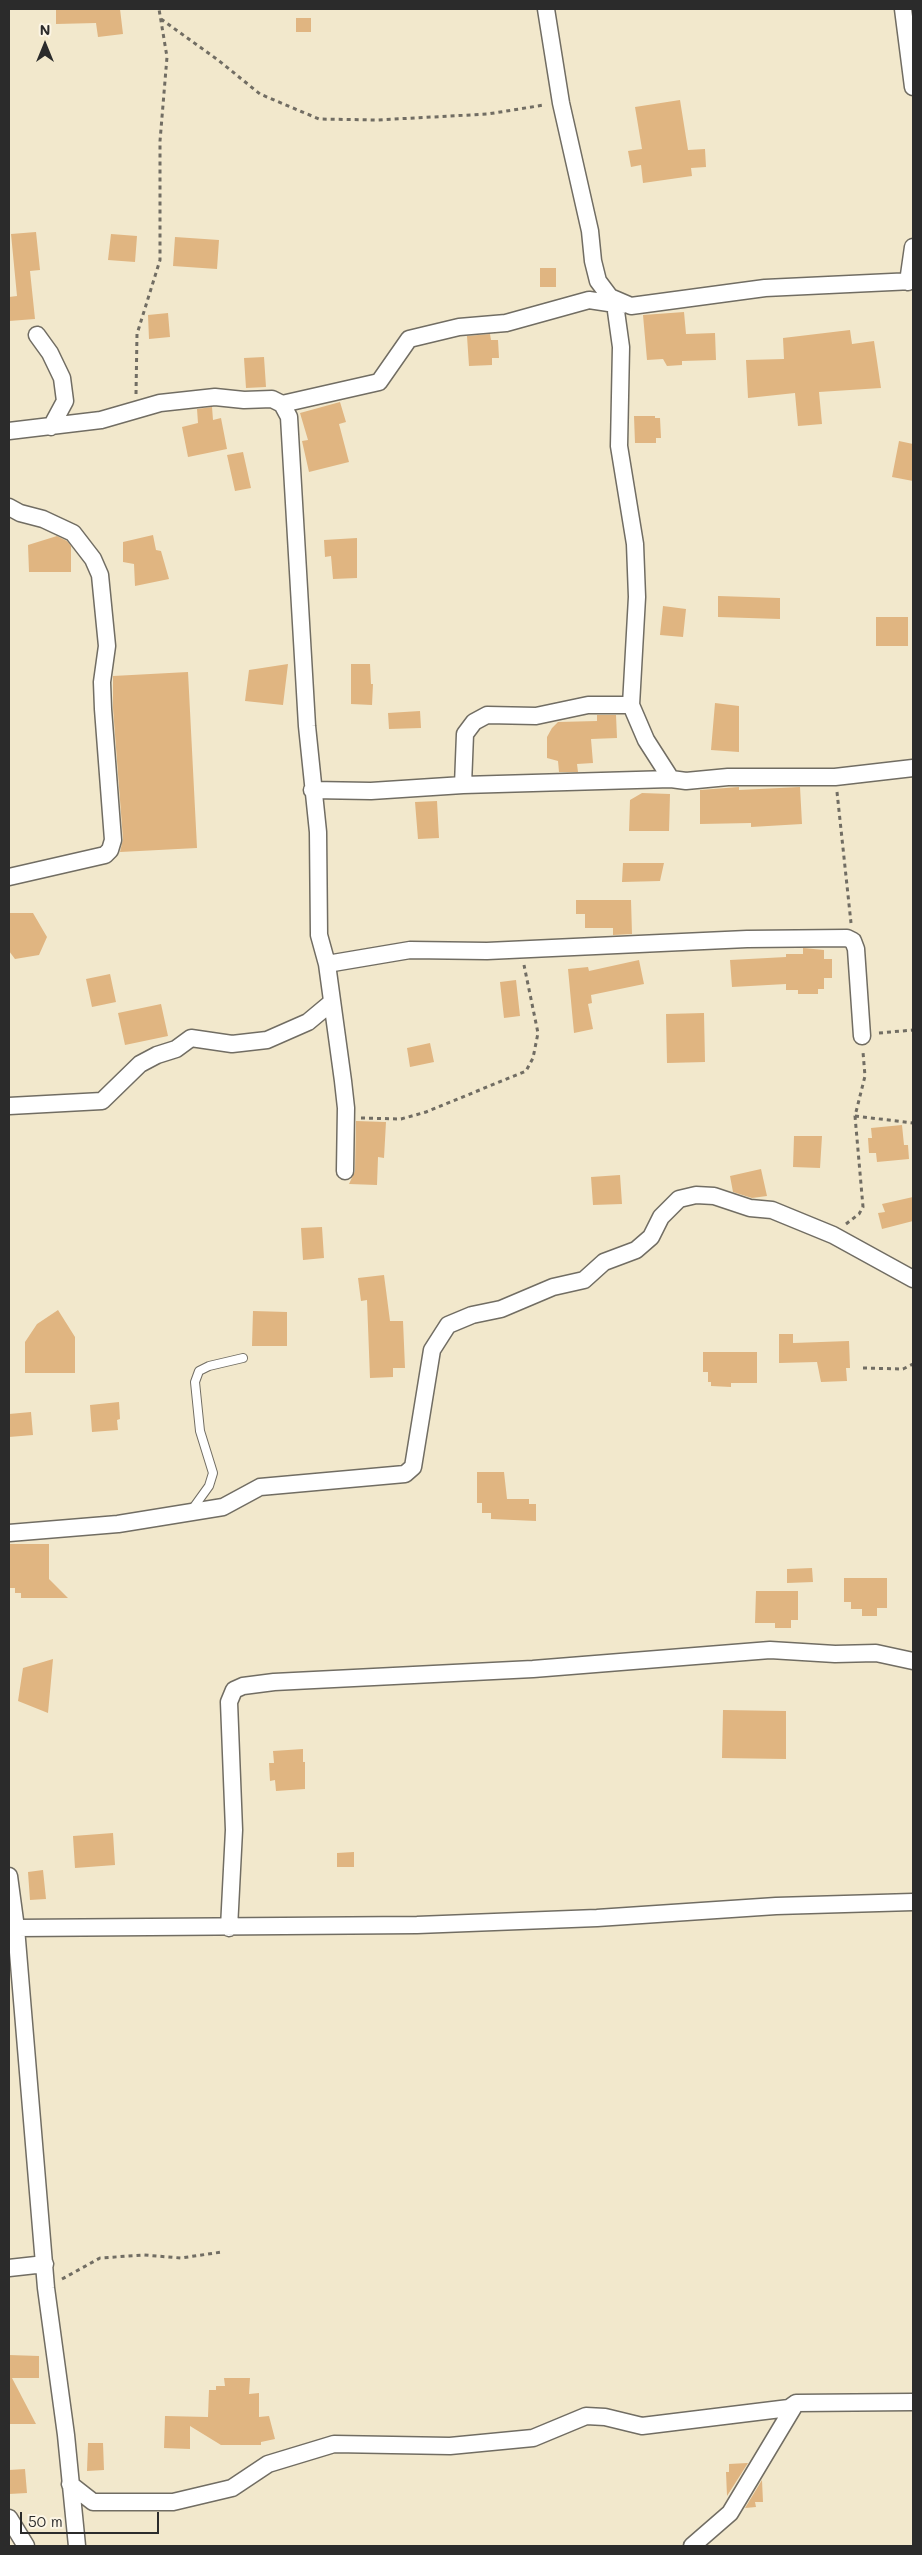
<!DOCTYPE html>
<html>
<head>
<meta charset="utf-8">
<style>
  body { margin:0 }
  #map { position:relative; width:922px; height:2555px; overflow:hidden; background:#f2e8cc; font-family:Mali,sans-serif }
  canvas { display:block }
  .frame { position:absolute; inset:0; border:10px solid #2b2b2b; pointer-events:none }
  .north { position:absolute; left:20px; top:20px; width:50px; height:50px; -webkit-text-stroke:4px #fcf5e5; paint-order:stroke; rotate:0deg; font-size:14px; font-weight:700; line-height:20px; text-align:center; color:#2b2b2b }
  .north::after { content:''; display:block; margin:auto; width:18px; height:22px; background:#2b2b2b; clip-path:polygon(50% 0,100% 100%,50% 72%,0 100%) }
  .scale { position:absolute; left:20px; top:2512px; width:139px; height:22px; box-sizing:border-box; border:2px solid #2b2b2b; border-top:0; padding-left:6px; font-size:15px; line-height:18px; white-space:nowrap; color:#2b2b2b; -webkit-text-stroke:4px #fcf5e5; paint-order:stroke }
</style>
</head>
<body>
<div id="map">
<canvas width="922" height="2555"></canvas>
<div class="frame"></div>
<div class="north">N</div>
<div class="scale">50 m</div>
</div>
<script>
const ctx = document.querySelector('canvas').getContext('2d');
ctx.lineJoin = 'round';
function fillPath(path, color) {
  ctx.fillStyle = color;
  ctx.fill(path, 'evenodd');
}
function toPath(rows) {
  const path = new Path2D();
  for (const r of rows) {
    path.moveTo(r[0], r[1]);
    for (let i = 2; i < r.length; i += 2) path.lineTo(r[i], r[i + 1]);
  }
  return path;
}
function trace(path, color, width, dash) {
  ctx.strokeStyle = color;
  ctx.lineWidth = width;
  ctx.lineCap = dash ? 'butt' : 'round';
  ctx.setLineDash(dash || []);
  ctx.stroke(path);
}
fillPath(toPath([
  [56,9,120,9,123,34,98,37,96,23,56,24],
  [296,18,311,18,311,32,296,32],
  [680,100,688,150,705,149,706,167,691,168,692,176,643,183,641,165,631,167,628,151,642,149,635,107],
  [36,232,40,270,30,271,35,319,9,321,9,297,17,296,11,234],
  [111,234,137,236,135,262,108,260],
  [175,237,219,240,217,269,173,266],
  [540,268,556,268,556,287,540,287],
  [684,312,686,334,715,333,716,360,682,361,682,365,667,366,663,359,647,360,643,315],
  [168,313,170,337,149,339,148,315],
  [850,330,852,344,874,341,881,388,819,392,822,424,798,426,795,393,748,398,746,360,784,359,783,338],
  [490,334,491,340,498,340,499,358,492,358,492,365,469,366,467,336],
  [264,357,266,387,246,388,244,358],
  [340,402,346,422,339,424,349,462,309,472,302,441,308,440,300,413],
  [212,407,213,420,221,418,227,449,188,457,182,427,198,423,197,409],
  [634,416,655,416,655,418,660,418,661,438,656,438,656,443,635,443],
  [899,441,913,444,913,481,892,477],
  [243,452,251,488,235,491,227,455],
  [153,535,156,550,161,551,169,579,135,586,134,564,123,562,123,542],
  [57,536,67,541,71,546,71,572,29,572,28,545],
  [357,538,357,578,333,579,331,556,325,557,324,540],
  [718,596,780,598,780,619,718,617],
  [663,606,686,609,683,637,660,635],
  [876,617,908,617,908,646,876,646],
  [288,664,283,705,245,701,249,670],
  [351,664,370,664,371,684,373,684,372,705,351,704],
  [188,672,197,848,120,852,123,839,113,708,113,676],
  [715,703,739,706,739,752,711,750],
  [420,711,421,728,389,729,388,713],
  [597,715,616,715,617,738,591,739,593,763,577,764,578,772,559,772,558,761,547,758,547,737,552,728,558,722,597,721],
  [739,787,739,790,800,787,802,824,751,827,751,823,700,824,700,790],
  [642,793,670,794,669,831,629,831,630,800],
  [437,801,439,838,418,839,415,802],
  [623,863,664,863,660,881,622,882],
  [576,900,631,900,632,934,613,935,613,928,585,928,585,914,576,914],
  [9,913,33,913,47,937,39,955,15,959,9,951],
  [803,948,824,950,824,959,832,959,832,978,824,978,824,989,818,989,818,994,798,994,798,990,786,990,786,984,732,987,730,960,786,957,786,954,803,954],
  [639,960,644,984,591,995,592,1003,588,1004,593,1029,574,1033,568,969,588,967,589,971],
  [110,974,116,1002,92,1007,86,979],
  [516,980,520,1016,504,1018,500,982],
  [161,1004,168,1036,125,1045,118,1013],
  [704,1013,705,1062,667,1063,666,1014],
  [430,1043,434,1062,410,1067,407,1048],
  [356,1121,386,1122,384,1158,378,1157,377,1185,349,1184,355,1171],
  [902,1125,904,1145,908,1145,909,1159,877,1162,876,1153,869,1153,868,1138,872,1138,871,1128],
  [794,1136,822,1136,820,1168,793,1167],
  [761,1169,767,1196,752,1198,733,1192,730,1176],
  [620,1175,622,1204,593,1205,591,1177],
  [913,1197,913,1221,882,1229,878,1213,885,1212,882,1204],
  [322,1227,324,1258,303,1260,301,1228],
  [384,1275,390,1321,403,1321,405,1368,393,1368,393,1377,370,1378,367,1300,361,1301,358,1278],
  [58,1310,75,1337,75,1373,25,1373,25,1342,37,1324],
  [253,1311,287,1312,287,1346,252,1346],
  [779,1334,793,1334,793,1343,849,1341,850,1368,846,1368,847,1381,821,1382,817,1362,779,1363],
  [703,1352,757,1352,757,1383,731,1383,731,1387,711,1386,711,1382,708,1382,708,1372,703,1372],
  [119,1402,120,1419,117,1420,118,1430,92,1432,90,1405],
  [31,1412,33,1435,9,1437,9,1414],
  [477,1472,504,1472,507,1499,529,1499,529,1504,536,1504,536,1521,491,1519,491,1513,482,1513,482,1503,477,1503],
  [9,1544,49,1544,49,1579,68,1598,21,1598,21,1593,15,1593,15,1588,10,1588],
  [812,1568,813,1582,787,1583,787,1569],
  [844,1578,887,1578,887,1608,877,1608,877,1616,862,1616,862,1609,851,1609,851,1602,844,1602],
  [756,1591,798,1591,798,1620,791,1620,791,1628,775,1628,775,1623,755,1623],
  [53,1659,48,1713,18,1701,23,1668],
  [723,1710,786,1711,786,1759,722,1758],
  [303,1749,303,1762,305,1762,305,1789,276,1791,275,1780,270,1781,269,1763,274,1763,273,1751],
  [113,1833,115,1865,75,1868,73,1836],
  [354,1852,354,1867,337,1867,337,1853],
  [43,1870,46,1899,30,1900,28,1872],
  [9,2355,39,2356,39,2378,12,2378,36,2424,9,2424],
  [224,2378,250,2378,249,2394,259,2393,259,2417,269,2416,275,2439,261,2442,261,2445,221,2445,190,2426,190,2449,164,2448,165,2416,208,2417,209,2390,216,2390,216,2386,225,2386],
  [88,2443,103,2443,104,2470,87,2471],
  [747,2463,748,2463,727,2496,726,2472,729,2472,729,2464],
  [25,2469,27,2493,9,2494,9,2470],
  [762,2480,763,2502,755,2502,756,2507,745,2508]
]), '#e0b581');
const lane = toPath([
  [191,1511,209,1486,213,1473,200,1431,195,1382,199,1371,209,1366,243,1358]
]);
const street = toPath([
  [546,9,561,103,590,231,593,261,598,281,610,297,631,306,765,288,913,281],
  [903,9,913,87],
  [908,282,913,247],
  [615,304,621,347,619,446,635,544,637,597,631,705,646,740,671,779],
  [37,335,50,353,62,378,65,401,51,427],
  [282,404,379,382,409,339,459,327,506,323,589,300,622,305],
  [9,431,101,420,160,403,215,397,244,400,272,399,282,404,289,417,307,726,318,832,319,935,327,964,343,1081,346,1108,345,1171],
  [9,507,20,513,43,519,73,533,93,559,100,575,107,646,102,682,103,709,113,840,110,850,105,855,9,877],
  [463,785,465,734,474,722,487,715,536,716,588,705,631,705],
  [312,790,371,791,463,785,671,779,686,781,728,777,835,777,913,768],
  [327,964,410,950,487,951,747,939,847,938,853,941,856,949,862,1036],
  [9,1106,102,1101,140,1064,157,1055,176,1049,191,1038,232,1044,267,1040,308,1022,332,1002],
  [9,1533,118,1524,223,1507,260,1487,405,1474,413,1467,432,1350,448,1325,472,1315,501,1309,553,1287,584,1280,604,1262,636,1250,651,1237,661,1217,679,1199,696,1195,714,1196,750,1208,772,1210,833,1235,913,1279],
  [9,1876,16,1928,46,2288,66,2435,77,2546],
  [16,1928,417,1925,597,1918,776,1906,913,1902],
  [229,1928,234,1830,229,1702,234,1690,243,1686,274,1682,533,1669,770,1650,835,1654,876,1653,913,1661],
  [9,2268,45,2264],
  [70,2484,93,2502,173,2502,232,2488,268,2464,334,2444,450,2446,533,2438,586,2416,605,2417,642,2426,789,2408,796,2403,913,2402],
  [9,2518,26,2546],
  [692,2546,730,2513,796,2403]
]);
trace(lane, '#716d63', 10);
trace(street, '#716d63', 19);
trace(toPath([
  [161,19,218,60,260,94,319,119,377,120,488,114,544,105],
  [136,394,137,334,160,260,160,141,167,57,159,9],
  [837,792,851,923],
  [879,1033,913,1030],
  [855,1116,913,1123],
  [361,1118,401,1119,426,1112,526,1071,533,1058,538,1033,524,965],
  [846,1224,859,1214,863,1207,855,1116,865,1076,863,1052],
  [863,1368,903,1369,913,1364],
  [62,2279,100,2258,144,2255,181,2258,222,2252]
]), '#716d63', 3, [4, 4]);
trace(lane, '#fff', 8);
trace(street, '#fff', 16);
</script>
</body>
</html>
